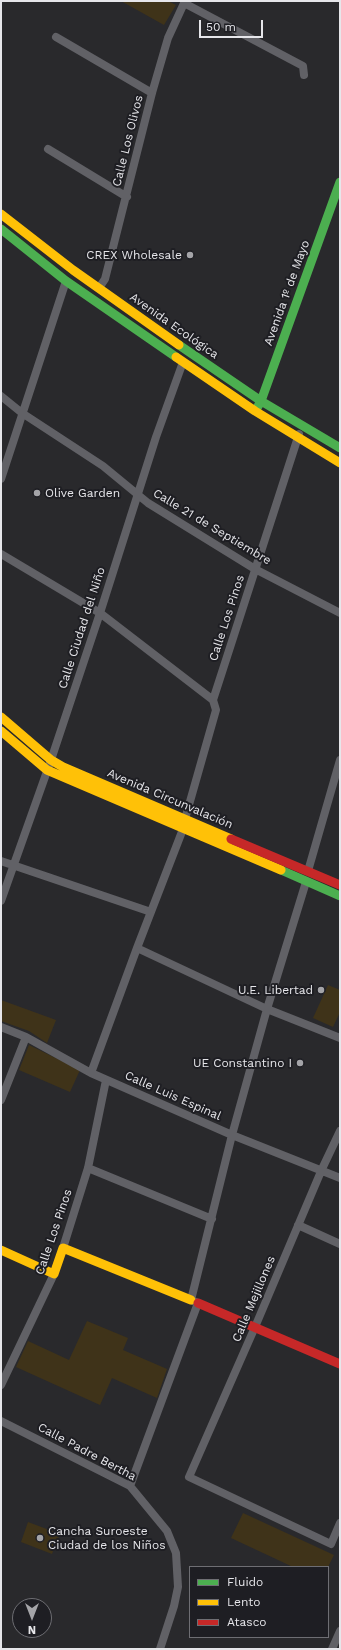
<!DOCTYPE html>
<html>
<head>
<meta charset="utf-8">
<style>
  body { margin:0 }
  #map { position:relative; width:341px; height:1650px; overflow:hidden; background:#29292c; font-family:"Work Sans",sans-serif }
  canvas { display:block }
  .frame { position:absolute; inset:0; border:2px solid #e6e6ea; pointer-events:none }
  .legend { position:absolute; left:189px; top:1566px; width:140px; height:72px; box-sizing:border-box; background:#1e1e23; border:1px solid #6e6e73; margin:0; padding:5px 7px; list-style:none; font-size:12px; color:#e6e6ea }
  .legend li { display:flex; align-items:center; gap:8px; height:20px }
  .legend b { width:20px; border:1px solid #6e6e73 }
  .north { position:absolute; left:12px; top:1598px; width:40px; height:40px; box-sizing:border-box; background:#1e1e23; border:1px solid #6e6e73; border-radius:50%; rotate:180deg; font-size:11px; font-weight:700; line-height:16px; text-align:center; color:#e6e6ea }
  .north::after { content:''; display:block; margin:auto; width:14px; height:18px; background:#a4a4a8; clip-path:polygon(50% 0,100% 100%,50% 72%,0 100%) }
  .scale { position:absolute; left:199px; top:20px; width:64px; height:18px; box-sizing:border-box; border:2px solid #e6e6ea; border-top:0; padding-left:5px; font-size:12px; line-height:14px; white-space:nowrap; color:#e6e6ea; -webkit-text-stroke:3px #1e1e23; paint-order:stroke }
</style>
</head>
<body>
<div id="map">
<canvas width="341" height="1650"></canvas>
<div class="frame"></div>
<ul class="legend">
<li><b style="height:5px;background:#4caf50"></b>Fluido</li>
<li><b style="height:5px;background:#ffc107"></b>Lento</li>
<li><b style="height:5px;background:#c62828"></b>Atasco</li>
</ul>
<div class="north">N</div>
<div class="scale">50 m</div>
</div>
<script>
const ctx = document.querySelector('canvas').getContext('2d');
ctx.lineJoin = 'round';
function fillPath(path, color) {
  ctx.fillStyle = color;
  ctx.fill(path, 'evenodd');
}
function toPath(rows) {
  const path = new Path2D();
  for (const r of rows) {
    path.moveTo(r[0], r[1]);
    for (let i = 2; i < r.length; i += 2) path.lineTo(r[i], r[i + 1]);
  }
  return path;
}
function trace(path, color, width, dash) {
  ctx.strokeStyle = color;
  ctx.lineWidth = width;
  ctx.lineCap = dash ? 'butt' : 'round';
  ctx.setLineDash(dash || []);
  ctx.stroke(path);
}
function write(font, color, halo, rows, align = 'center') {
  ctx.font = font + ' "Work Sans",sans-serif';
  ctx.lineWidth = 4;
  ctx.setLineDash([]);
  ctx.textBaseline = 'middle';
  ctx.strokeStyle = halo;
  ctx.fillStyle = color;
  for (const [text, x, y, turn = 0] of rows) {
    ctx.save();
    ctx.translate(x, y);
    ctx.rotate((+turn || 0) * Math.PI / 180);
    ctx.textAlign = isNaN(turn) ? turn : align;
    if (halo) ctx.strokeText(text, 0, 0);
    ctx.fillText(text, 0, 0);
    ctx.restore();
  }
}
fillPath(toPath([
  [121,1,168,1,176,5,164,25],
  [328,985,340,990,340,1012,333,1027,313,1018],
  [1,1000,56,1020,47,1043,29,1031,1,1021],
  [29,1045,80,1070,70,1092,19,1070],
  [87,1321,128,1338,123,1350,167,1369,157,1398,112,1378,100,1405,16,1367,28,1341,69,1360],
  [243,1513,334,1555,328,1567,293,1567,231,1538],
  [28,1522,60,1534,52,1554,21,1542]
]), '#3f3319');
trace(toPath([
  [184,3,303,66,304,75],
  [56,37,152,93],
  [48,149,127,197],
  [99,288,105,279,152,93,168,38,185,1],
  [1,396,22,413,103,466,148,503,255,569,340,613],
  [1,479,66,281],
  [1,554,100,613,213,700],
  [185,819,216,710,213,700,299,434],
  [1,861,151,912],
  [308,871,340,760],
  [1,901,51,760,100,613,156,437,183,362],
  [137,948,267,1009,340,1038],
  [1,1027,26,1037,91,1073,232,1135,340,1178],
  [91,1073,137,948,183,829],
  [1,1100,26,1037],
  [340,1131,322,1169,255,1327,189,1477,331,1544,340,1523],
  [88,1168,212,1219],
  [298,1225,340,1244],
  [63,1248,88,1168,106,1080],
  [1,1385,54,1274],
  [1,1421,130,1486,167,1531,176,1553,178,1587,174,1606,160,1649],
  [130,1486,198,1303,191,1300,232,1135,267,1009,306,882],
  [332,1649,340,1631]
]), '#616166', 8);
trace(toPath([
  [1,229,66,281,176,357],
  [179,345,261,401,340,448],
  [257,408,261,401,340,182],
  [281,870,340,896]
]), '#4caf50', 9);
trace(toPath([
  [1,214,73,270,179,345],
  [176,357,255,411,340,463],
  [1,717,51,760,63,767,231,839],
  [1,731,47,770,281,870],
  [1,1250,54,1274,63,1248,191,1300]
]), '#ffc107', 9);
trace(toPath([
  [231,839,340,885],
  [198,1303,340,1364]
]), '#c62828', 9);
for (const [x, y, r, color] of [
  [190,255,4,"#a4a4a8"],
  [37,493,4,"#a4a4a8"],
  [321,990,4,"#a4a4a8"],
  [300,1063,4,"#a4a4a8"],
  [40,1538,4,"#a4a4a8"]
]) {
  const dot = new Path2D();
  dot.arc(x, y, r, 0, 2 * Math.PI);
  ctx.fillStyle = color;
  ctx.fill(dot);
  trace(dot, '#1e1e23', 1.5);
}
write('12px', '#e6e6ea', '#1e1e23', [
  ["Calle Los Olivos",128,141,-76],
  ["Avenida 1º de Mayo",287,293,-70],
  ["Avenida Ecológica",174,326,35],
  ["Calle 21 de Septiembre",212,527,31],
  ["Calle Los Pinos",227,618,-72],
  ["Calle Ciudad del Niño",82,628,-72],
  ["Avenida Circunvalación",170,799,23],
  ["Calle Luis Espinal",173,1096,24],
  ["Calle Los Pinos",54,1232,-71],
  ["Calle Mejillones",254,1299,-67],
  ["Calle Padre Bertha",87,1452,28]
]);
write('12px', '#e6e6ea', '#1e1e23', [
  ["CREX Wholesale",182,255],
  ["Olive Garden",45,493,"left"],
  ["U.E. Libertad",313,990],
  ["UE Constantino I",292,1063],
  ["Cancha Suroeste",48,1531,"left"],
  ["Ciudad de los Niños",48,1545,"left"]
], 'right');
</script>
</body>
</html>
